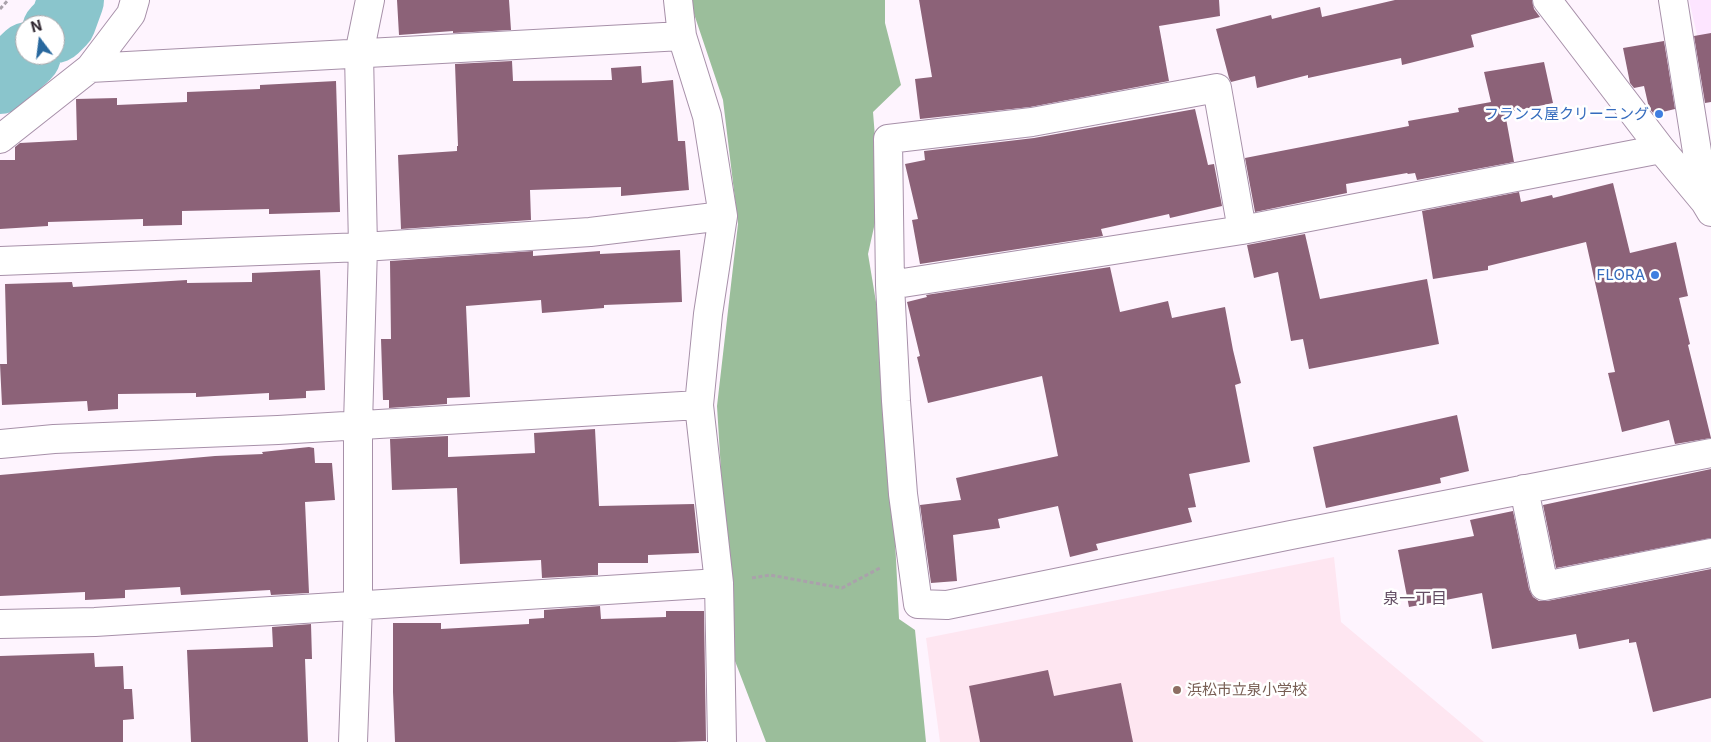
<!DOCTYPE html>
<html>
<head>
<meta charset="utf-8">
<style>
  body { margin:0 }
  #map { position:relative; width:1711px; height:742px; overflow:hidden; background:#fef4fe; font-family:Inter,sans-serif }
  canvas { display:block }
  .north { position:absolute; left:15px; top:15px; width:50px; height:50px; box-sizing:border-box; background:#fff; border:1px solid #aba8ac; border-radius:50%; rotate:345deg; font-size:14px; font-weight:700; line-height:20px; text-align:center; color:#2e252f }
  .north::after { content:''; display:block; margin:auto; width:18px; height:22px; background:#28689e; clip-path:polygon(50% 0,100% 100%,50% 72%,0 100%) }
</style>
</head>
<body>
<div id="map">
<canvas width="1711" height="742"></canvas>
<div class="north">N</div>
</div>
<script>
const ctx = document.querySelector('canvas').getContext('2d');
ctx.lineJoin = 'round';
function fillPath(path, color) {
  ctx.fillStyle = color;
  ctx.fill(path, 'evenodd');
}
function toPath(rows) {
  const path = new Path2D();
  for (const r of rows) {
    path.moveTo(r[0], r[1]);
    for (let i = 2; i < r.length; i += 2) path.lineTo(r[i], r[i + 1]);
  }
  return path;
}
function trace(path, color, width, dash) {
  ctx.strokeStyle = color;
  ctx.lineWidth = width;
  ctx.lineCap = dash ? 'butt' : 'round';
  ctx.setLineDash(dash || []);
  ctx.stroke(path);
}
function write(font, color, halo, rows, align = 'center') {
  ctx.font = font + ' Inter,"Noto Sans JP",sans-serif';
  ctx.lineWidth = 5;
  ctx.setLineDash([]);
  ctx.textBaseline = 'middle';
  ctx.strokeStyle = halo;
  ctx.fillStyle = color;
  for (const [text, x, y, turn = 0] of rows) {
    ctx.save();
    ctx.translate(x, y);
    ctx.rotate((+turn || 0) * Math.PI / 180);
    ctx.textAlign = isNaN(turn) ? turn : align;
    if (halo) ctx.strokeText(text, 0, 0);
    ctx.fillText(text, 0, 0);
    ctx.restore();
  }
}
fillPath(toPath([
  [1689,0,1711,0,1711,96]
]), '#fde5ff');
fillPath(toPath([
  [1334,557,1341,622,1484,742,940,742,926,638]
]), '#fee6f1');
fillPath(toPath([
  [691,0,885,0,885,23,901,85,873,112,880,200,868,254,886,362,899,619,915,630,926,742,766,742,735,661,726,552,717,406,738,224,723,100,691,5]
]), '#9bbe9b');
trace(toPath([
  [55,30,63,22,71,0],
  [0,81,28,55]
]), '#8ac5cc', 66);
fillPath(toPath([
  [397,0,509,0,511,30,453,33,453,31,399,35],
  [919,0,1219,0,1220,16,1159,26,1169,81,1030,107,920,119,915,79,932,77],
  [1395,0,1532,0,1534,9,1540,17,1471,35,1474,47,1402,65,1401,58,1308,78,1308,75,1257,88,1255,76,1231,82,1229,78,1216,29,1271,15,1272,19,1320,7,1322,17],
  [1711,33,1711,102,1705,103,1694,36],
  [1664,41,1675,109,1654,114,1649,108,1644,86,1634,88,1630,83,1623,48],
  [512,61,513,81,612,80,611,68,641,66,642,83,673,80,678,141,685,141,689,190,621,196,621,187,530,190,531,220,401,229,398,155,457,151,457,146,458,146,455,64],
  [1544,62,1553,103,1505,113,1514,162,1417,180,1415,173,1408,174,1407,173,1346,184,1347,193,1255,212,1245,158,1409,126,1408,121,1459,112,1458,108,1491,102,1484,72],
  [336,81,340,212,269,214,269,209,182,211,182,225,143,226,143,219,48,222,48,226,0,229,0,160,15,160,15,147,20,143,77,140,76,99,117,98,117,105,187,102,187,92,260,89,260,85],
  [1195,109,1208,165,1214,164,1222,206,1170,218,1169,214,1101,229,1103,236,920,264,912,220,918,219,905,164,925,160,924,151,1034,138],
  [1613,183,1630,253,1676,242,1688,296,1679,298,1690,344,1688,345,1711,438,1675,444,1669,420,1622,432,1608,373,1615,372,1586,242,1488,266,1488,270,1433,279,1422,211,1519,192,1521,202,1552,195,1553,198],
  [1305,234,1320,299,1427,279,1439,344,1309,369,1303,339,1291,341,1278,272,1254,278,1247,245],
  [680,250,682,302,604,305,604,308,542,313,541,300,466,306,470,397,447,398,447,404,389,408,389,400,383,400,381,339,391,339,390,261,533,251,533,256,600,251,600,254],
  [1110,267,1120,312,1168,301,1172,318,1225,307,1233,350,1241,383,1235,385,1250,462,1189,474,1196,507,1188,508,1192,522,1096,544,1098,550,1070,557,1058,506,998,519,1000,528,953,535,957,581,931,583,920,505,961,500,956,478,1058,456,1042,376,928,403,917,357,920,356,907,302,927,297,926,295],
  [320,270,325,390,306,391,306,398,269,400,269,393,196,397,196,393,118,394,118,409,88,411,87,401,2,405,0,364,7,364,5,284,72,282,73,287,187,280,187,283,252,282,252,273],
  [1457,415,1469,471,1440,478,1441,483,1326,508,1313,447],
  [595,429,599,506,694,504,699,553,648,555,648,563,598,563,598,575,542,578,541,560,460,564,457,488,392,490,390,439,448,436,448,457,535,453,534,433],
  [309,447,314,448,315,463,332,463,335,500,305,502,309,593,271,595,270,590,181,595,180,587,125,590,125,598,85,600,85,592,0,596,0,475,215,456,263,454,262,452],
  [1711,469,1711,538,1556,568,1543,505],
  [1513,511,1529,589,1533,597,1539,601,1547,601,1711,569,1711,698,1653,712,1636,642,1629,643,1629,639,1579,649,1576,634,1492,649,1482,593,1409,607,1398,550,1474,536,1470,520],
  [600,606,601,619,666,617,666,611,704,611,706,741,675,742,395,742,393,692,393,623,441,623,441,629,529,624,529,619,544,618,544,610],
  [311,624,312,659,305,659,308,742,191,742,187,650,273,647,272,627],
  [94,653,95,667,123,666,124,689,132,689,134,719,123,720,123,742,0,742,0,656],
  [1048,670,1054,696,1121,683,1133,742,980,742,969,686]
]), '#8c6278');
const street = toPath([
  [678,0,682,36,707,116,723,216,708,314,699,405],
  [1547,0,1661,149,1705,202,1711,212],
  [1673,0,1705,202],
  [90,68,682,36],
  [0,139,90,68,131,14,135,0],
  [1242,230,1217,88,1032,122,888,139,890,285,896,401,903,494,918,604,947,605,1291,535,1711,453],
  [0,261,363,247,590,232,723,216],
  [890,285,1242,230,1661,149],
  [0,444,54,439,278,430,699,405,719,583],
  [1524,489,1544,586,1711,553],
  [0,624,95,622,719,583,722,742],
  [353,742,358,605,358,424,363,247,359,54,370,0]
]);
trace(street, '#a790a9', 30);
trace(toPath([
  [0,9,8,0],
  [752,578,770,575,842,588,880,568]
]), '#aaa1ab', 3, [4, 2.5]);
trace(street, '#fff', 28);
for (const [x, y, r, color] of [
  [1659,114,5,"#3f7fe0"],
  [1655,275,5,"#3f7fe0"],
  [1177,690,5,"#8d6e63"]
]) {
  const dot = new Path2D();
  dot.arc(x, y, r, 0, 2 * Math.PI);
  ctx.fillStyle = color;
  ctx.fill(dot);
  trace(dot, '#fff', 2);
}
write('15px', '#366cbe', '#fff', [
  ["フランス屋クリーニング",1649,114],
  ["FLORA",1645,275]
], 'right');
write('15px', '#785e54', '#fff', [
  ["浜松市立泉小学校",1187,690]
], 'left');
write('16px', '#634e64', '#fff', [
  ["泉一丁目",1415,599]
]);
</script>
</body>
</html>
